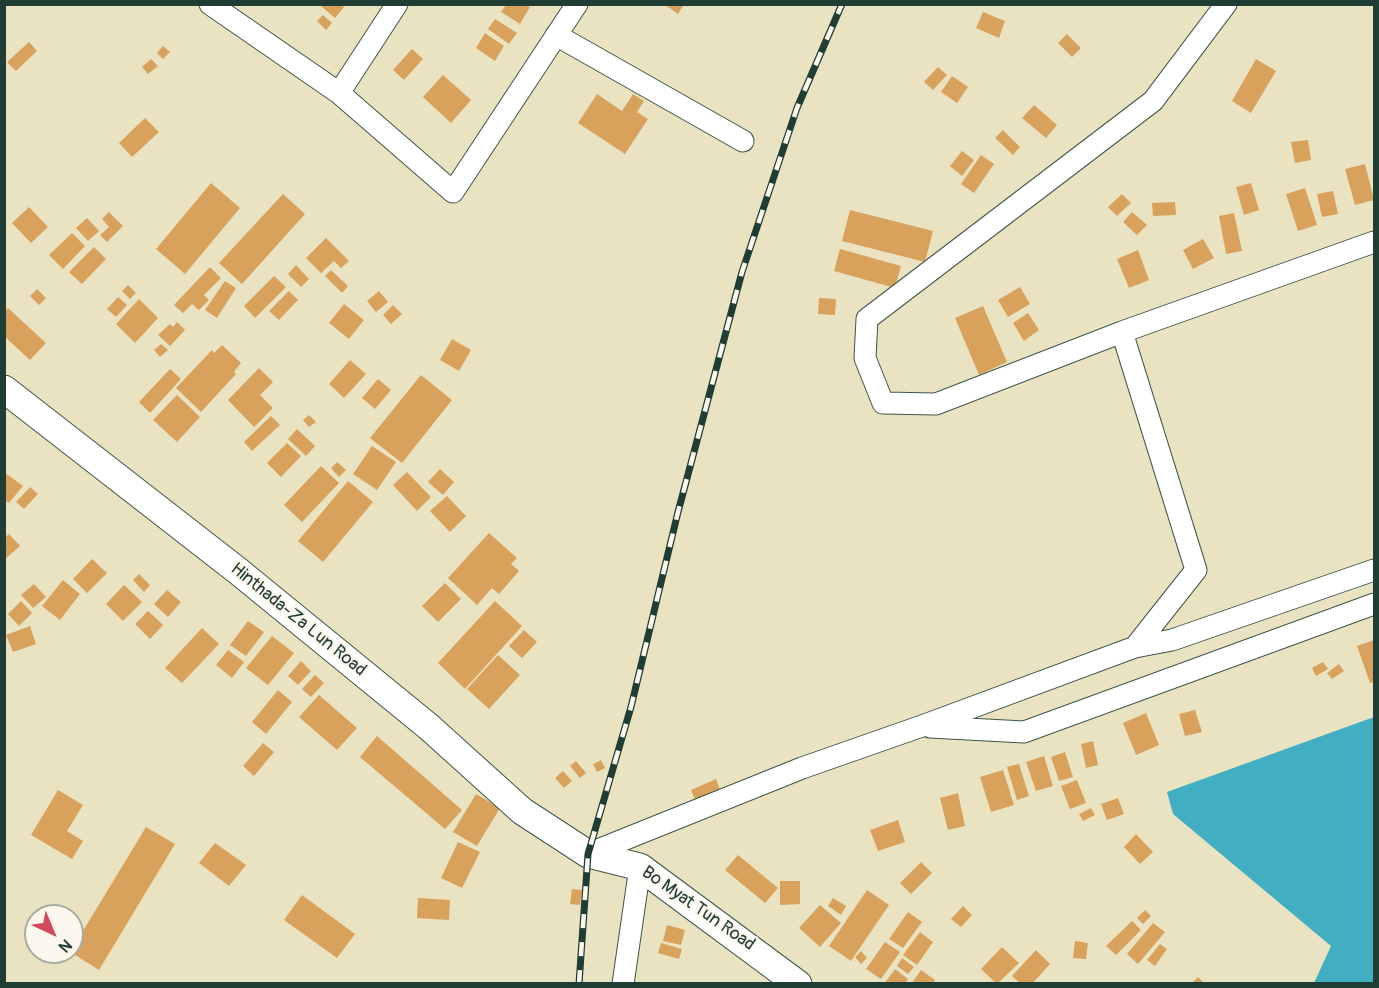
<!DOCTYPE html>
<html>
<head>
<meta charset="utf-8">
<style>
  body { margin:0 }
  #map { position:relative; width:1379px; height:988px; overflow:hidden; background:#eae3c1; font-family:Pangolin,sans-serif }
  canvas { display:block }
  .frame { position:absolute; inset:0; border:6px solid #1f3d34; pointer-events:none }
  .north { position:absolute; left:24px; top:904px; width:60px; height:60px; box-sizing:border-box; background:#fbf7ec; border:2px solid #a3ada2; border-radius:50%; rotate:136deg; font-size:16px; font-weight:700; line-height:24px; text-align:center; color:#1f3d34 }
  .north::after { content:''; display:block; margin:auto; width:21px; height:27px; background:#d1495b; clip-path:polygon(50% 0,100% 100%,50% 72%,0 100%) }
</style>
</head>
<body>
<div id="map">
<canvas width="1379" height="988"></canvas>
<div class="frame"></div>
<div class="north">N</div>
</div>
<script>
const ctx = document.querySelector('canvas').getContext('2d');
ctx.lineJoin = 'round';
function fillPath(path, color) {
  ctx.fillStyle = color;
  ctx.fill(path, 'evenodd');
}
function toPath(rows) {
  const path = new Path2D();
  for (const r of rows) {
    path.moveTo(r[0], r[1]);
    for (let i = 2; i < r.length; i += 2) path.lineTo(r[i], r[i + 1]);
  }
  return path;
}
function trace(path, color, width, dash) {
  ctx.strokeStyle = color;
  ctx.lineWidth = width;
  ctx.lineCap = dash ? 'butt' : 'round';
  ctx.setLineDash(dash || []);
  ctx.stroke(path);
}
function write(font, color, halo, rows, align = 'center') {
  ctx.font = font + ' Pangolin,sans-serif';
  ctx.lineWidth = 5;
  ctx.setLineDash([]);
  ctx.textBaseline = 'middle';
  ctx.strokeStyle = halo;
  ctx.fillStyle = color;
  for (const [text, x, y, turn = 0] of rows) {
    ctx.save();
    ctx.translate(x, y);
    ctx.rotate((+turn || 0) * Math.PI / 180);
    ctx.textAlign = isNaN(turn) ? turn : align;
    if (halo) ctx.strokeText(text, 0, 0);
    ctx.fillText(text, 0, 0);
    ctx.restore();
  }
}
fillPath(toPath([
  [1374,717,1374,983,1314,983,1331,946,1173,814,1167,792]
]), '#42aec1');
fillPath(toPath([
  [322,4,341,4,344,7,335,18,321,6],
  [664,4,684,4,678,14],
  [506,5,525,5,530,7,520,24,501,12],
  [983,12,1005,21,999,38,976,28],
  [323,15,332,23,326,30,317,21],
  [495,19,517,33,509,44,488,29],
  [485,33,504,46,495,61,476,48],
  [1067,34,1081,48,1072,57,1058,43],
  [29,42,37,51,16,71,7,62],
  [163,46,170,52,163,59,157,53],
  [412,49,423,59,404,80,393,70],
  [151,59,158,66,148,74,142,67],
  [1256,59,1276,71,1251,113,1232,101],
  [938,67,947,75,933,90,924,82],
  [443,75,471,100,451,123,423,97],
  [952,76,968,87,957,103,941,92],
  [597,94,622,111,633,94,644,101,637,112,648,119,625,154,578,123],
  [1034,105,1057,125,1046,138,1022,118],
  [145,118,159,132,132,157,119,143],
  [1003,130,1020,147,1013,155,995,138],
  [1308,140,1311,160,1295,163,1291,142],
  [962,151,974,160,962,176,950,166],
  [981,155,994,164,974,193,961,184],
  [1365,164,1374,200,1355,205,1345,169],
  [211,183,240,208,185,274,156,249],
  [1251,183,1259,210,1244,215,1236,187],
  [1305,188,1317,225,1298,231,1286,194],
  [1333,191,1338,214,1322,217,1317,194],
  [283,194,305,214,242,284,219,263],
  [1122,194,1131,203,1117,216,1108,207],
  [1175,202,1176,215,1153,216,1152,203],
  [29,207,48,227,31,243,12,223],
  [850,210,933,231,925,262,842,241],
  [109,212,123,226,107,242,100,235,109,227,102,219],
  [1132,212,1147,225,1137,235,1123,222],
  [1234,213,1242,251,1226,254,1219,216],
  [87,218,99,231,88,241,76,228],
  [72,233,85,246,63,269,49,255],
  [326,238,349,261,341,268,334,261,321,273,306,258],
  [1203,239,1214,258,1193,269,1183,250],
  [94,247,106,259,82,284,69,272],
  [840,249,901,266,895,288,834,271],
  [1138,250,1149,280,1129,288,1117,259],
  [296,265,309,279,301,287,288,274],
  [210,267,221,278,204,295,209,300,199,310,192,304,183,313,174,305],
  [331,270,348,286,342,293,325,276],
  [274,276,286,287,255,318,244,306],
  [225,281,236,288,217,318,205,310],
  [128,285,136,293,130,299,122,291],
  [1020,287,1030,304,1008,317,998,300],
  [37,289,46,298,39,305,30,296],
  [289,291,298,300,279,320,269,311],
  [379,291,388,302,376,312,367,301],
  [118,297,127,305,116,317,107,309],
  [819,298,836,299,835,315,818,314],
  [139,299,158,318,135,343,116,324],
  [344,304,364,320,349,339,329,323],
  [393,305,402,314,391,324,383,315],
  [983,306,1007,362,979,375,955,318],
  [8,308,46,343,30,360,4,336,4,312],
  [1028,313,1039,330,1024,341,1013,323],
  [177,322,185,330,170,346,158,335,170,324,173,327],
  [452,339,471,350,459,371,440,360],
  [161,344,168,350,160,357,154,350],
  [222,345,241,363,234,372,236,374,201,412,176,388,212,350,214,353],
  [350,360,366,374,344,398,329,384],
  [259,368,273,382,260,395,273,408,254,427,228,400],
  [170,369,181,379,150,413,139,402],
  [421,375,452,400,402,463,370,438],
  [378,379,391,390,375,409,362,398],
  [177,395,200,417,177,442,153,420],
  [309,415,316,422,309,427,303,420],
  [271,416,280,425,252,451,244,442],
  [297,429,315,446,306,456,288,439],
  [287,443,301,456,281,477,267,463],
  [372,446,396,462,377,490,353,474],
  [337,462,346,470,339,477,331,468],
  [321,466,339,483,302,522,284,505],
  [440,469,454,482,443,495,428,482],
  [4,472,23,486,9,503,4,500],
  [407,472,431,497,417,511,393,485],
  [348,481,373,502,323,562,298,541],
  [30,487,38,494,24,509,16,502],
  [447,496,466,516,450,532,430,511],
  [489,533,517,558,511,564,519,571,499,594,492,588,477,605,448,578],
  [9,534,20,546,4,560,4,538],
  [92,559,107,573,87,593,73,579],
  [139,574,150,585,144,592,133,580],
  [63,580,80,594,60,620,42,606],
  [445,583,461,599,438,622,422,606],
  [34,584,46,597,33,608,21,595],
  [124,585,142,602,123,621,106,604],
  [167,590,181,602,168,617,154,604],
  [21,601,32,613,19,626,8,614],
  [495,601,522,626,465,689,438,663],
  [148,611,163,625,150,639,135,624],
  [248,621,264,632,246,656,230,645],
  [30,626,36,644,13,652,6,635],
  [202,628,219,644,182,683,165,668],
  [524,630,537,642,522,658,509,646],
  [272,636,294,653,268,685,246,668],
  [1374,640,1374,682,1370,683,1357,646],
  [228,650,244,662,232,678,216,665],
  [498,655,520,675,489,709,467,689],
  [301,661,311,671,298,685,288,676],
  [1323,662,1328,669,1316,676,1312,668],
  [1339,664,1344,671,1332,679,1327,673],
  [315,675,324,683,311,697,302,689],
  [278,690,292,702,266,734,252,722],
  [319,695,357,728,337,750,299,717],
  [1195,710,1202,732,1185,736,1179,714],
  [1146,713,1159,745,1136,755,1123,723],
  [377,736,462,810,445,829,360,757],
  [1093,741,1098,765,1086,768,1081,744],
  [263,743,274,752,254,776,243,766],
  [1065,752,1073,777,1059,781,1051,757],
  [1044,756,1053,786,1036,791,1026,762],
  [601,760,605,768,597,772,593,764],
  [576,761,586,773,580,778,570,766],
  [1019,764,1029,796,1017,800,1007,767],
  [1003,770,1014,805,991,812,980,777],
  [563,771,572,781,564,788,555,778],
  [716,779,720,790,696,802,691,790],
  [1077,780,1086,803,1070,809,1061,786],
  [58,790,83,805,67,831,83,841,72,859,31,835],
  [958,793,965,826,948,830,940,798],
  [476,794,500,808,477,846,453,832],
  [1118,798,1124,814,1107,820,1101,804],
  [1091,808,1095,815,1083,821,1079,814],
  [898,820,905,842,878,851,870,830],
  [146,827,175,844,99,970,72,953,72,949],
  [1136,834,1153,852,1140,864,1124,847],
  [458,842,480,852,462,888,441,878],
  [215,843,246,865,229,886,199,863],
  [738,855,778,888,765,903,725,870],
  [921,862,932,873,911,894,900,883],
  [780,881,800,881,800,904,780,905],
  [572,889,582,890,580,905,570,904],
  [867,890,889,905,851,961,829,946],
  [302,895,355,934,337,958,284,920],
  [418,898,450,900,449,920,417,918],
  [833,898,846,906,841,915,828,906],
  [820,905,841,923,820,947,799,928],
  [963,906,972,915,961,927,951,919],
  [1145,910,1151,916,1143,924,1137,918],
  [908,912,922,922,903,948,889,939],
  [1132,921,1141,930,1116,955,1106,946],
  [1153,923,1165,932,1138,964,1127,954],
  [667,925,685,930,681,945,663,941],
  [920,932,933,942,917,965,903,955],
  [1075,941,1088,943,1086,959,1073,958],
  [885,942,900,952,881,979,866,969],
  [661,943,682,949,679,959,658,953],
  [1160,944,1167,949,1155,966,1147,960],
  [1002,947,1019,963,997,984,981,969],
  [1036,950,1050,964,1032,984,1021,984,1012,976],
  [861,951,867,958,861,964,855,957],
  [902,958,914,967,908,974,897,966],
  [895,969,908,979,905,984,884,984],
  [921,970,935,980,932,984,911,984],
  [1198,977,1205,984,1191,984]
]), '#d8a25c');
const minor = toPath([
  [210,4,339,93,453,192,577,4],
  [1226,4,1153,101,867,319,865,358,883,403,936,404,1122,332,1374,242],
  [556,35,743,141],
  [339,93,397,4],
  [1122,332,1196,570,1135,647],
  [930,727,1024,732,1374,604],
  [588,854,802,768,922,726,1135,647,1172,640,1374,570],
  [623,984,640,867]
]);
const major = toPath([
  [4,389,238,571,429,727,522,811,588,854,640,867,798,984]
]);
trace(minor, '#3d5649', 23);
trace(major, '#3d5649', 29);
trace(minor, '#fff', 21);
trace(major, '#fff', 27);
const rail = toPath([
  [579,984,588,854,631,707,678,512,742,272,797,108,842,4]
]);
trace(rail, '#1f3d34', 7);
trace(rail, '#fbf7ec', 4.5, [14]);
write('18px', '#1f3d34', '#fbf7ec', [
  ["Hinthada-Za Lun Road",298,620,39],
  ["Bo Myat Tun Road",698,909,35]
]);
</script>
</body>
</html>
